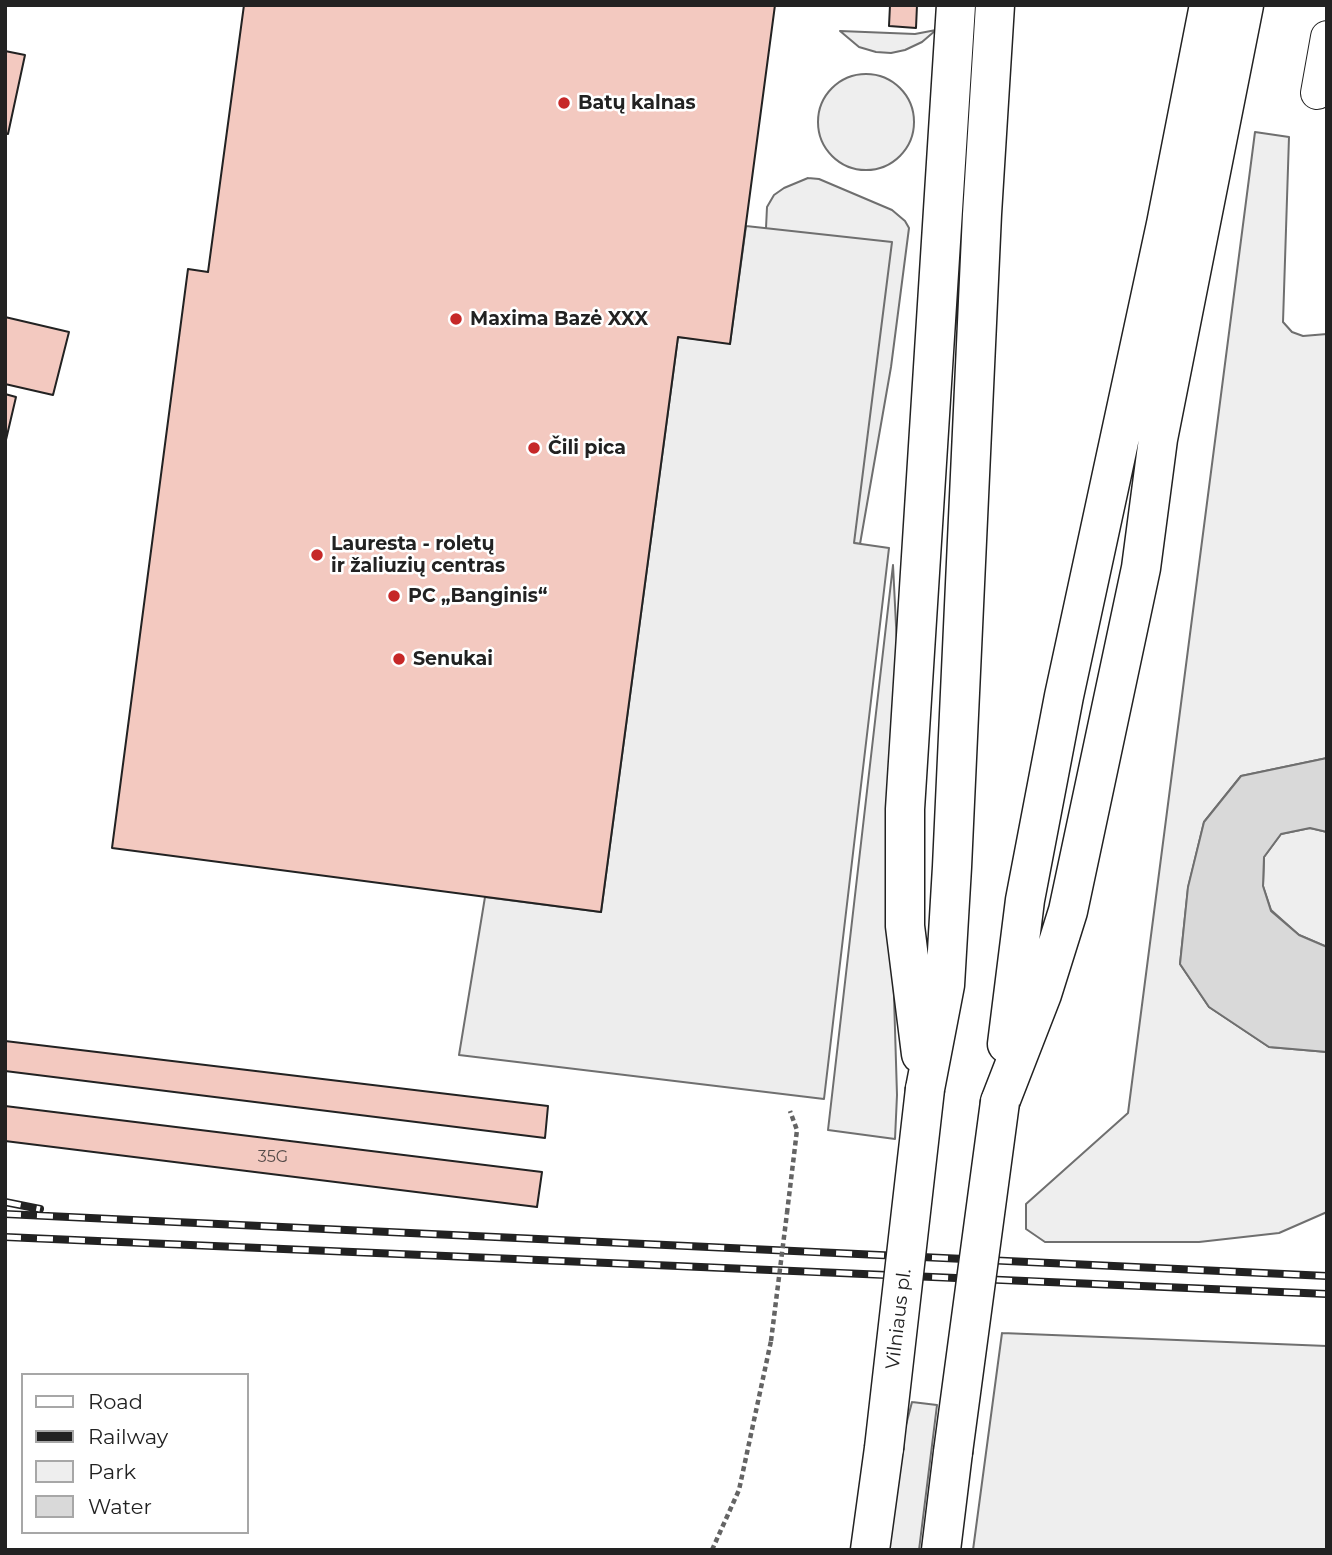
<!DOCTYPE html>
<html>
<head>
<meta charset="utf-8">
<style>
  body { margin:0 }
  #map { position:relative; width:1332px; height:1555px; overflow:hidden; background:#fff; font-family:Montserrat,sans-serif }
  canvas { display:block }
  .frame { position:absolute; inset:0; border:7px solid #222; pointer-events:none }
  .legend { position:absolute; left:21px; top:1373px; width:228px; height:161px; box-sizing:border-box; background:#fff; border:2px solid #a7a7a7; margin:0; padding:9px 12px; list-style:none; font-size:21px; color:#222 }
  .legend li { display:flex; align-items:center; gap:14px; height:35px }
  .legend b { width:35px; border:2px solid #a7a7a7 }
</style>
</head>
<body>
<div id="map">
<canvas width="1332" height="1555"></canvas>
<div class="frame"></div>
<ul class="legend">
<li><b style="height:9px;background:#fff"></b>Road</li>
<li><b style="height:9px;background:#222"></b>Railway</li>
<li><b style="height:19px;background:#eee"></b>Park</li>
<li><b style="height:19px;background:#d9d9d9"></b>Water</li>
</ul>
</div>
<script>
const ctx = document.querySelector('canvas').getContext('2d');
ctx.lineJoin = 'round';
function fillPath(path, color) {
  ctx.fillStyle = color;
  ctx.fill(path, 'evenodd');
}
function toPath(rows) {
  const path = new Path2D();
  for (const r of rows) {
    if (r.length === 3) {
      path.moveTo(r[0] + r[2], r[1]);
      path.arc(r[0], r[1], r[2], 0, 2 * Math.PI);
      continue;
    }
    path.moveTo(r[0], r[1]);
    for (let i = 2; i < r.length; i += 2) path.lineTo(r[i], r[i + 1]);
  }
  return path;
}
function trace(path, color, width, dash) {
  ctx.strokeStyle = color;
  ctx.lineWidth = width;
  ctx.lineCap = dash ? 'butt' : 'round';
  ctx.setLineDash(dash || []);
  ctx.stroke(path);
}
function write(font, color, halo, rows, align = 'center') {
  ctx.font = font + ' Montserrat,sans-serif';
  ctx.lineWidth = 5;
  ctx.setLineDash([]);
  ctx.textBaseline = 'middle';
  ctx.strokeStyle = halo;
  ctx.fillStyle = color;
  for (const [text, x, y, turn = 0] of rows) {
    ctx.save();
    ctx.translate(x, y);
    ctx.rotate((+turn || 0) * Math.PI / 180);
    ctx.textAlign = isNaN(turn) ? turn : align;
    if (halo) ctx.strokeText(text, 0, 0);
    ctx.fillText(text, 0, 0);
    ctx.restore();
  }
}
const green = toPath([
  [936,30,922,42,905,50,891,53,876,52,859,47,840,31,915,34,936,30],
  [866,122,48],
  [1255,132,1289,137,1283,322,1292,332,1303,336,1327,334,1327,758,1241,776,1204,822,1188,888,1180,964,1209,1007,1269,1047,1327,1052,1327,1212,1279,1233,1199,1242,1045,1242,1026,1229,1026,1204,1128,1113,1255,132],
  [808,178,819,179,892,210,905,221,909,228,891,367,860,544,854,543,766,228,767,207,774,195,784,188,808,178],
  [893,565,897,645,890,866,897,1095,895,1139,828,1130,893,565],
  [1310,828,1327,832,1327,947,1299,935,1271,910,1263,886,1264,857,1281,834,1310,828],
  [1002,1333,1327,1346,1327,1550,973,1550,1002,1333],
  [912,1402,937,1405,919,1550,888,1550,901,1444,912,1402]
]);
fillPath(green, '#eee');
trace(green, '#6f6f6f', 2);
const parking = toPath([
  [746,226,892,242,854,543,889,548,824,1099,459,1055,485,897,601,912,678,337,730,343,746,226]
]);
fillPath(parking, '#ededed');
trace(parking, '#6f6f6f', 2);
const water = toPath([
  [1327,758,1327,832,1310,828,1281,834,1264,857,1263,886,1271,911,1299,935,1327,947,1327,1052,1269,1047,1209,1007,1180,964,1188,887,1204,822,1241,776,1327,758]
]);
fillPath(water, '#d9d9d9');
trace(water, '#6f6f6f', 2);
const building = toPath([
  [244,5,775,5,730,344,678,337,601,912,112,848,188,269,208,272,244,5],
  [890,5,917,5,916,28,889,26,890,5],
  [5,51,25,55,8,134,5,133,5,51],
  [5,317,69,332,53,395,5,384,5,317],
  [5,394,16,397,5,444,5,394],
  [5,1041,548,1106,545,1138,5,1071,5,1041],
  [5,1106,542,1172,537,1207,5,1141,5,1106]
]);
fillPath(building, '#f3c9c0');
trace(building, '#222', 2);
const minor = toPath([
  [1317,93,1327,37]
]);
const highway = toPath([
  [1007,1044,1025,900,1064,696,1166,224,1209,5],
  [921,1054,905,926,905,809,956,5],
  [925,1089,945,985,952,867,982,214,995,5],
  [1000,1102,1042,994,1068,911,1141,568,1158,439,1244,5],
  [870,1550,884,1448],
  [941,1550,953,1452]
]);
trace(minor, '#222', 34);
trace(highway, '#222', 41);
trace(toPath([
  [787,1213,797,1130,790,1111],
  [712,1550,739,1490,771,1341]
]), '#646464', 4.5, [5, 3.5]);
trace(minor, '#fff', 32);
trace(highway, '#fff', 38);
const rail = toPath([
  [5,1202,40,1209],
  [5,1214,1327,1276],
  [5,1237,1327,1294]
]);
trace(rail, '#222', 8);
trace(rail, '#fff', 5, [16]);
const highwayBridge = toPath([
  [884,1448,925,1089],
  [953,1452,1000,1102]
]);
trace(highwayBridge, '#222', 41, []);
trace(toPath([
  [771,1341,787,1213]
]), '#646464', 4.5, [5, 3.5]);
trace(highwayBridge, '#fff', 38);
for (const [x, y, r, color] of [
  [564,103,7,"#c62828"],
  [456,319,7,"#c62828"],
  [534,448,7,"#c62828"],
  [317,555,7,"#c62828"],
  [394,596,7,"#c62828"],
  [399,659,7,"#c62828"]
]) {
  const dot = new Path2D();
  dot.arc(x, y, r, 0, 2 * Math.PI);
  ctx.fillStyle = color;
  ctx.fill(dot);
  trace(dot, '#fff', 2.5);
}
write('16px', '#564c4a', null, [
  ["35G",273,1157]
]);
write('bold 19px', '#222', '#fff', [
  ["Batų kalnas",578,103],
  ["Maxima Bazė XXX",470,319],
  ["Čili pica",548,448],
  ["Lauresta - roletų",331,544],
  ["ir žaliuzių centras",331,566],
  ["PC „Banginis“",408,596],
  ["Senukai",413,659]
], 'left');
write('19px', '#222', '#fff', [
  ["Vilniaus pl.",899,1319,-83]
]);
</script>
</body>
</html>
